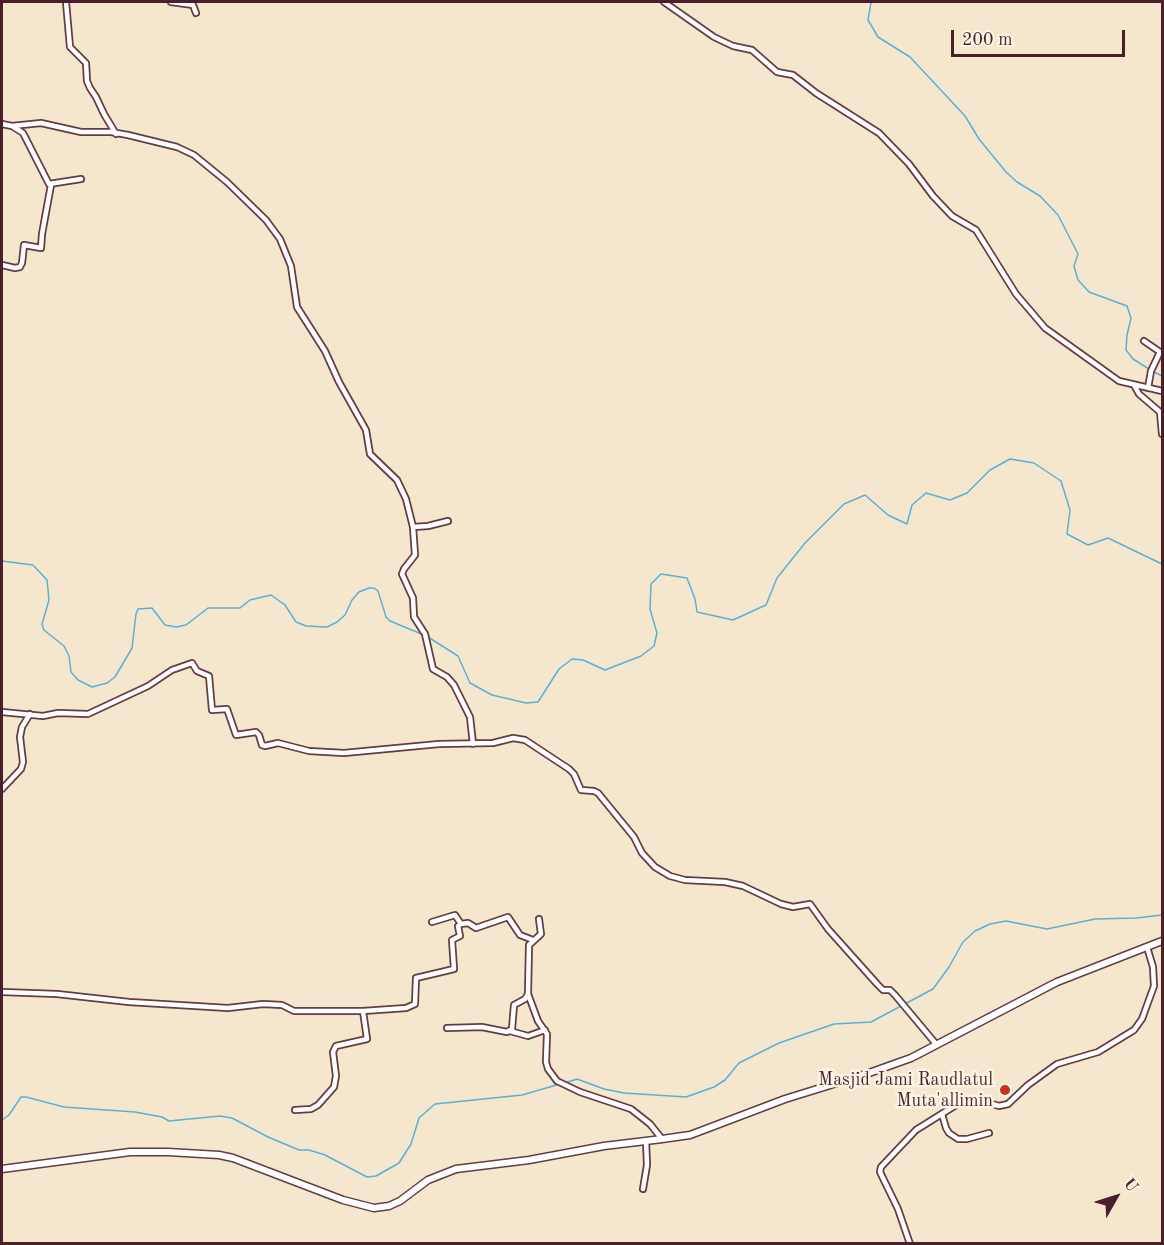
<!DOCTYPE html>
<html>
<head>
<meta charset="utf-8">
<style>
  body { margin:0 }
  #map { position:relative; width:1164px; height:1245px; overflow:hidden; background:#f5e7ce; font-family:"Old Standard TT",serif }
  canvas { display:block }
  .frame { position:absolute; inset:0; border:3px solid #4a1f2b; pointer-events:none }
  .north { position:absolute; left:1086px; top:1167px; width:60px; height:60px; -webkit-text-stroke:4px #fcf5e5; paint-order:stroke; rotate:51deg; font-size:16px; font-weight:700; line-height:24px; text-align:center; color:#4a1f2b }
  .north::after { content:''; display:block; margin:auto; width:21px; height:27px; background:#4a1f2b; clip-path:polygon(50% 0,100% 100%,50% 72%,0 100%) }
  .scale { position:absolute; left:951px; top:30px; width:174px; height:27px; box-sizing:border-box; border:3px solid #4a1f2b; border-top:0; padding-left:8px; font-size:18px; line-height:21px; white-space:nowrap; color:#4a1f2b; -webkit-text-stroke:4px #fcf5e5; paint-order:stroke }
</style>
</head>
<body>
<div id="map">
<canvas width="1164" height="1245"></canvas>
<div class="frame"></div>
<div class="north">U</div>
<div class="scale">200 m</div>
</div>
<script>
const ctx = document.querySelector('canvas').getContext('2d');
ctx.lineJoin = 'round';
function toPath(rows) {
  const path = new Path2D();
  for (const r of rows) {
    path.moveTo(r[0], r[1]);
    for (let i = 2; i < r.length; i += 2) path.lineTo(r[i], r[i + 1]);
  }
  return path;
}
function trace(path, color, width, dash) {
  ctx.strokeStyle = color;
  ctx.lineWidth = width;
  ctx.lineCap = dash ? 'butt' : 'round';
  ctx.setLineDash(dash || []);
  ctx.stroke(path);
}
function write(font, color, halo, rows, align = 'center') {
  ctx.font = font + ' "Old Standard TT",serif';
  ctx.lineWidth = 5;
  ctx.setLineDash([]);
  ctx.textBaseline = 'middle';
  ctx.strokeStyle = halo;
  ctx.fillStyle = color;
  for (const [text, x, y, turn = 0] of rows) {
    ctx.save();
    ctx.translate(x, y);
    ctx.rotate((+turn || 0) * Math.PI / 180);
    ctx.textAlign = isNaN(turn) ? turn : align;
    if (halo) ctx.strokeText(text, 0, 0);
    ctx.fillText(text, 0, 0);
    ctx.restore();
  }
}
trace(toPath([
  [871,2,868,20,878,37,910,57,965,116,979,139,1006,172,1017,182,1040,196,1058,215,1078,254,1074,266,1078,280,1089,292,1127,306,1131,318,1127,335,1126,350,1133,359,1149,369],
  [1154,372,1162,376],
  [2,561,33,565,47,580,49,600,42,624,44,630,64,646,69,656,71,672,78,680,92,687,107,683,115,677,132,648,136,614,138,609,152,608,165,625,176,627,186,625,208,608,240,608,250,600,271,595,285,605,296,622,306,626,327,627,337,622,345,615,352,600,359,592,369,588,374,588,378,591,386,617,390,621,424,635],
  [428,637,458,656,470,683,492,695,526,703,538,702,559,669,572,659,583,660,605,670,641,656,654,646,657,633,650,609,651,584,661,574,687,578,695,599,697,612,733,620,766,605,777,578,805,543,844,504,865,495,888,515,907,524,912,505,926,493,950,500,967,493,990,470,1010,459,1034,463,1061,481,1070,510,1067,534,1088,545,1108,538,1162,564],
  [565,1083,577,1079,604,1089,624,1093,686,1097,714,1087,725,1080,739,1063,779,1043,834,1024,871,1022,933,989,949,967,963,942,975,931,990,924,1006,921,1047,929,1095,919,1136,918,1162,915],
  [2,1120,9,1115,21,1097,26,1097,64,1107,135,1112,162,1117,169,1121,220,1116,232,1118,268,1137,299,1150,309,1150,325,1155,367,1177,376,1176,399,1163,411,1144,419,1118,435,1104,522,1095,560,1084]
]), '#5bb0d7', 1.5);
const minor = toPath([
  [66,2,70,47,86,63,87,81,90,88,96,97,104,114,116,134],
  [171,2,193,5,196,13],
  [664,2,714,37,733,46,752,50,777,72,793,75,816,93,879,133,909,164,933,196,952,216,976,230,1016,294,1045,328,1119,381,1162,391],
  [2,124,12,126,23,133,49,184,81,179],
  [12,126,41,123,81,132,111,132,128,135,177,147,194,155,227,182,266,220,280,239,291,266,297,307,325,351,339,382,366,430,370,454,397,480,406,499,413,527,415,555,404,569,402,574,413,598,414,617,425,634,433,669,447,677,454,685,470,717,473,744],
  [2,265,15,268,20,267,22,263,24,245,41,248,42,234,51,185],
  [1144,341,1160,352],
  [1134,385,1139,394,1160,412,1162,434],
  [1148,388,1151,371,1160,352,1162,353],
  [413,527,428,526,448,521],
  [2,712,43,716,58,713,88,714,148,686,172,670,192,663,197,671,209,676,212,710,227,709,236,735,256,732,259,735,262,745,265,746,278,743,309,751,344,753,439,744,493,743,513,738,525,740,569,769,574,774,581,790,594,791,598,793,634,837,642,853,655,867,670,876,685,880,725,882,743,886,781,904,793,907,810,904,828,929,878,985,883,990,890,990,895,995,936,1044],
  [2,789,21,769,23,762,20,737,22,727,30,714],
  [432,922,455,915,461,924],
  [2,992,57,994,129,1002,228,1008,263,1004,282,1005,294,1011,363,1011,367,1039,336,1046,333,1052,336,1076,334,1087,318,1105,311,1109,295,1110],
  [528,994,538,1021,547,1034,546,1062,548,1069,557,1081,580,1092,631,1109,650,1124,662,1139],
  [363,1011,406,1008,415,1004,416,978,454,969,452,940,460,936,458,926,461,924,468,923,476,928,508,917,520,935,533,940],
  [447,1028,482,1027,507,1032,512,1029,514,1005,525,999,528,994,529,945,541,934,539,919],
  [510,1031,528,1036,545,1030],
  [942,1114,946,1128,949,1133,958,1139,967,1139,989,1133],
  [643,1189,647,1165,646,1141],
  [910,1244,898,1209,880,1172,881,1167,916,1130,956,1105,967,1100,979,1100,999,1106,1008,1104,1028,1085,1057,1064,1098,1052,1134,1030,1142,1019,1154,986,1153,967,1147,947]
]);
const tertiary = toPath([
  [2,1169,130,1152,168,1152,219,1155,233,1158,343,1200,374,1208,389,1206,400,1201,428,1180,456,1169,529,1160,604,1146,662,1139,690,1135,706,1129,785,1099,869,1073,911,1058,1057,982,1162,941]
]);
trace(minor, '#643d43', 8);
trace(tertiary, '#643d43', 9);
trace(minor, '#fff', 4.5);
trace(tertiary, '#fff', 6);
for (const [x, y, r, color] of [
  [1005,1090,6,"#c8321e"]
]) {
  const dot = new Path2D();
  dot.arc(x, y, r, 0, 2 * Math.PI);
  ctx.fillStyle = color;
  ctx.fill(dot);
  trace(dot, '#fcf5e5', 2);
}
write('18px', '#4a1f2b', '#fcf5e5', [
  ["Masjid Jami Raudlatul",993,1080],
  ["Muta'allimin",993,1101]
], 'right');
</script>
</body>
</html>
